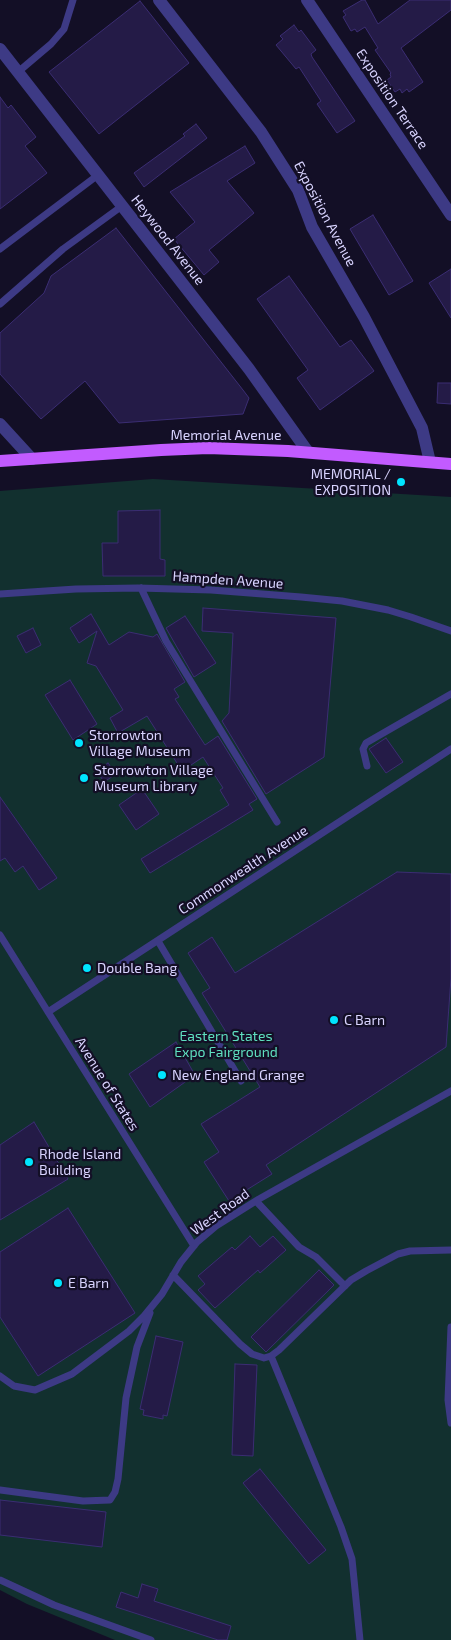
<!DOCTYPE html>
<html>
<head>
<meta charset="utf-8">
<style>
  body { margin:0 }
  canvas { display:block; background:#130f26 }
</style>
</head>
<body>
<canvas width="451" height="1640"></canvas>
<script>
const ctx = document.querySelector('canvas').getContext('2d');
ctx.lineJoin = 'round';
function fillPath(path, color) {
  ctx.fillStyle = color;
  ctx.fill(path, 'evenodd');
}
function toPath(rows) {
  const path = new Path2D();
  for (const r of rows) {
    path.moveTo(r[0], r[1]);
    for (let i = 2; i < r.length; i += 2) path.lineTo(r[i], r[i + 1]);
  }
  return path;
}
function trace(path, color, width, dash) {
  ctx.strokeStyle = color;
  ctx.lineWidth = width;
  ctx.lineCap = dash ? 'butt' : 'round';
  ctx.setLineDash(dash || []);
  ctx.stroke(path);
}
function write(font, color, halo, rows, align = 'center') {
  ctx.font = font + ' "Exo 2",sans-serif';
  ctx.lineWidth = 4.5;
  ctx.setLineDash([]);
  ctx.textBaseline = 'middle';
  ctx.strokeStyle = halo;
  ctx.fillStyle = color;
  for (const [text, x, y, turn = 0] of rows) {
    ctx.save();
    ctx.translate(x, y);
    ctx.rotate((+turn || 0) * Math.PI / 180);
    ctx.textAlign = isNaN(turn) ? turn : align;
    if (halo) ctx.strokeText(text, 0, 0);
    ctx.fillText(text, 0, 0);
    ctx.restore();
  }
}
fillPath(toPath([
  [153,479,451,497,451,1640,115,1640,27,1604,0,1590,0,491]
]), '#12302f');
const building = toPath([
  [362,0,365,0,378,24,410,0,451,0,451,10,401,48,423,82,409,92,407,89,402,93,400,89,395,92,387,80,391,77,390,74,391,73,375,50,378,48,365,27,357,32,355,29,351,31,343,17,346,15,343,11,362,0],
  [140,1,189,63,99,134,49,72,140,1],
  [294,25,299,32,301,30,316,50,311,54,312,57,355,121,337,133,317,104,321,101,299,67,296,69,276,45,283,39,280,36,294,25],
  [0,97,8,108,11,105,36,137,25,146,47,173,0,209,0,97],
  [196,124,207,138,144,187,134,173,185,136,183,134,196,124],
  [245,146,255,163,227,181,254,213,209,250,219,262,204,275,174,239,195,222,170,192,245,146],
  [373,215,413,281,389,295,350,229,373,215],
  [116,228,243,390,249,398,243,414,119,423,85,381,41,419,0,374,0,333,44,293,51,276,116,228],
  [451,269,451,318,429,283,451,269],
  [289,276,340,347,351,340,374,371,320,410,297,378,308,370,257,299,289,276],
  [438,383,451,383,451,404,437,403,438,383],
  [160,510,160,559,165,560,165,576,103,576,102,543,118,543,118,511,160,510],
  [203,608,336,618,324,757,266,794,222,721,229,713,233,633,202,631,203,608],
  [91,614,109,645,129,632,153,637,157,634,185,682,174,689,179,697,175,699,205,745,218,736,257,799,249,804,253,810,150,873,141,859,229,805,220,790,223,788,203,757,182,771,147,716,118,733,110,718,123,710,96,666,87,663,97,631,79,643,70,628,91,614],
  [185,616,216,663,194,677,166,628,185,616],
  [33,628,41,645,26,653,17,636,33,628],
  [70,680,97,724,73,740,45,695,70,680],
  [386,738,403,762,386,773,369,749,386,738],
  [108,763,116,774,104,782,97,771,108,763],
  [142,789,159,814,136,830,119,805,142,789],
  [0,797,57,878,39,890,23,866,15,872,5,858,0,861,0,797],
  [397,872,451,874,451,978,446,1047,266,1165,272,1174,229,1201,204,1162,219,1152,201,1124,260,1087,202,993,210,988,188,953,212,937,235,973,397,872],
  [176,1042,195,1075,150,1107,129,1074,176,1042],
  [34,1122,68,1179,0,1220,0,1145,34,1122],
  [68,1208,135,1313,38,1376,0,1317,0,1252,68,1208],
  [250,1236,260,1247,273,1236,286,1250,260,1273,258,1270,215,1308,198,1290,205,1284,198,1276,232,1247,235,1250,250,1236],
  [319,1270,334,1285,266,1352,251,1337,319,1270],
  [156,1336,183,1342,167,1416,163,1415,163,1419,143,1415,144,1410,140,1409,156,1336],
  [235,1364,257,1365,253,1456,232,1455,235,1364],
  [260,1469,326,1550,309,1564,243,1483,260,1469],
  [0,1500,106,1512,102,1547,0,1535,0,1500],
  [142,1584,158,1589,154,1601,231,1626,227,1640,218,1640,116,1607,121,1592,138,1598,142,1584]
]);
fillPath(building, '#241b47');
trace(building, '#3b2d73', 1);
trace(toPath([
  [18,72,51,44,64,29,73,0],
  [0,249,98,175],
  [0,304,63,249,122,206],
  [141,588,166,641,277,822],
  [0,594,76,589,138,588,211,590,301,597,342,601,388,610,411,617,451,631],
  [367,766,363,749,366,743,451,694],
  [0,935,194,1246],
  [158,941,241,1081],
  [48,1012,451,749],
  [256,1201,299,1247,316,1257,345,1286],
  [173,1275,240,1344,252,1354,264,1358,271,1356,279,1350,351,1280,366,1271,398,1254,410,1251,451,1250],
  [451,1327,448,1400,451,1423],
  [271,1356,341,1527,352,1559,360,1640],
  [0,1376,14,1386,35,1390,72,1374,129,1331,144,1316,162,1294,181,1262,197,1242,216,1226,259,1199,451,1091],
  [0,1490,83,1501,110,1500,115,1492,118,1479,126,1398,137,1347,150,1313],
  [0,1580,54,1605,151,1640]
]), '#3d3a85', 7);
trace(toPath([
  [159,0,261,132,298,190,312,227,364,317,422,428,430,462],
  [307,0,451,215],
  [0,49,249,369,308,452],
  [0,424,32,459]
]), '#3d3a85', 12);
trace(toPath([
  [0,461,161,450,208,448,288,451,451,464]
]), '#c25bff', 12);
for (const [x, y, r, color] of [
  [401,482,5,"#00e5ff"],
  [79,743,5,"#00e5ff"],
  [84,778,5,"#00e5ff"],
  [87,968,5,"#00e5ff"],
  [334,1020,5,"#00e5ff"],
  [162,1075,5,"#00e5ff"],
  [29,1162,5,"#00e5ff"],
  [58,1283,5,"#00e5ff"]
]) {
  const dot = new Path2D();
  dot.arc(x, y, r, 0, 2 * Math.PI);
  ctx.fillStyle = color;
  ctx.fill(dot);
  trace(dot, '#130f26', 2);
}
write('14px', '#d9d4ff', '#130f26', [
  ["Exposition Terrace",392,99,56],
  ["Exposition Avenue",325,214,62],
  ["Heywood Avenue",168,240,52],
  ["Memorial Avenue",226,435],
  ["Hampden Avenue",228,580,4],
  ["Commonwealth Avenue",243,870,-33],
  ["Avenue of States",107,1084,58],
  ["West Road",220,1212,-36]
]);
write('14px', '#d9d4ff', '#130f26', [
  ["MEMORIAL /",391,474,"right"],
  ["EXPOSITION",391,490,"right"],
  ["Storrowton",89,735],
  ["Village Museum",89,751],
  ["Storrowton Village",94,770],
  ["Museum Library",94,786],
  ["Double Bang",97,968],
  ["C Barn",344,1020],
  ["New England Grange",172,1075],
  ["Rhode Island",39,1154],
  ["Building",39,1170],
  ["E Barn",68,1283]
], 'left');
write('14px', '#5fe0c0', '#130f26', [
  ["Eastern States",226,1036],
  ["Expo Fairground",226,1052]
]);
</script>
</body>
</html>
